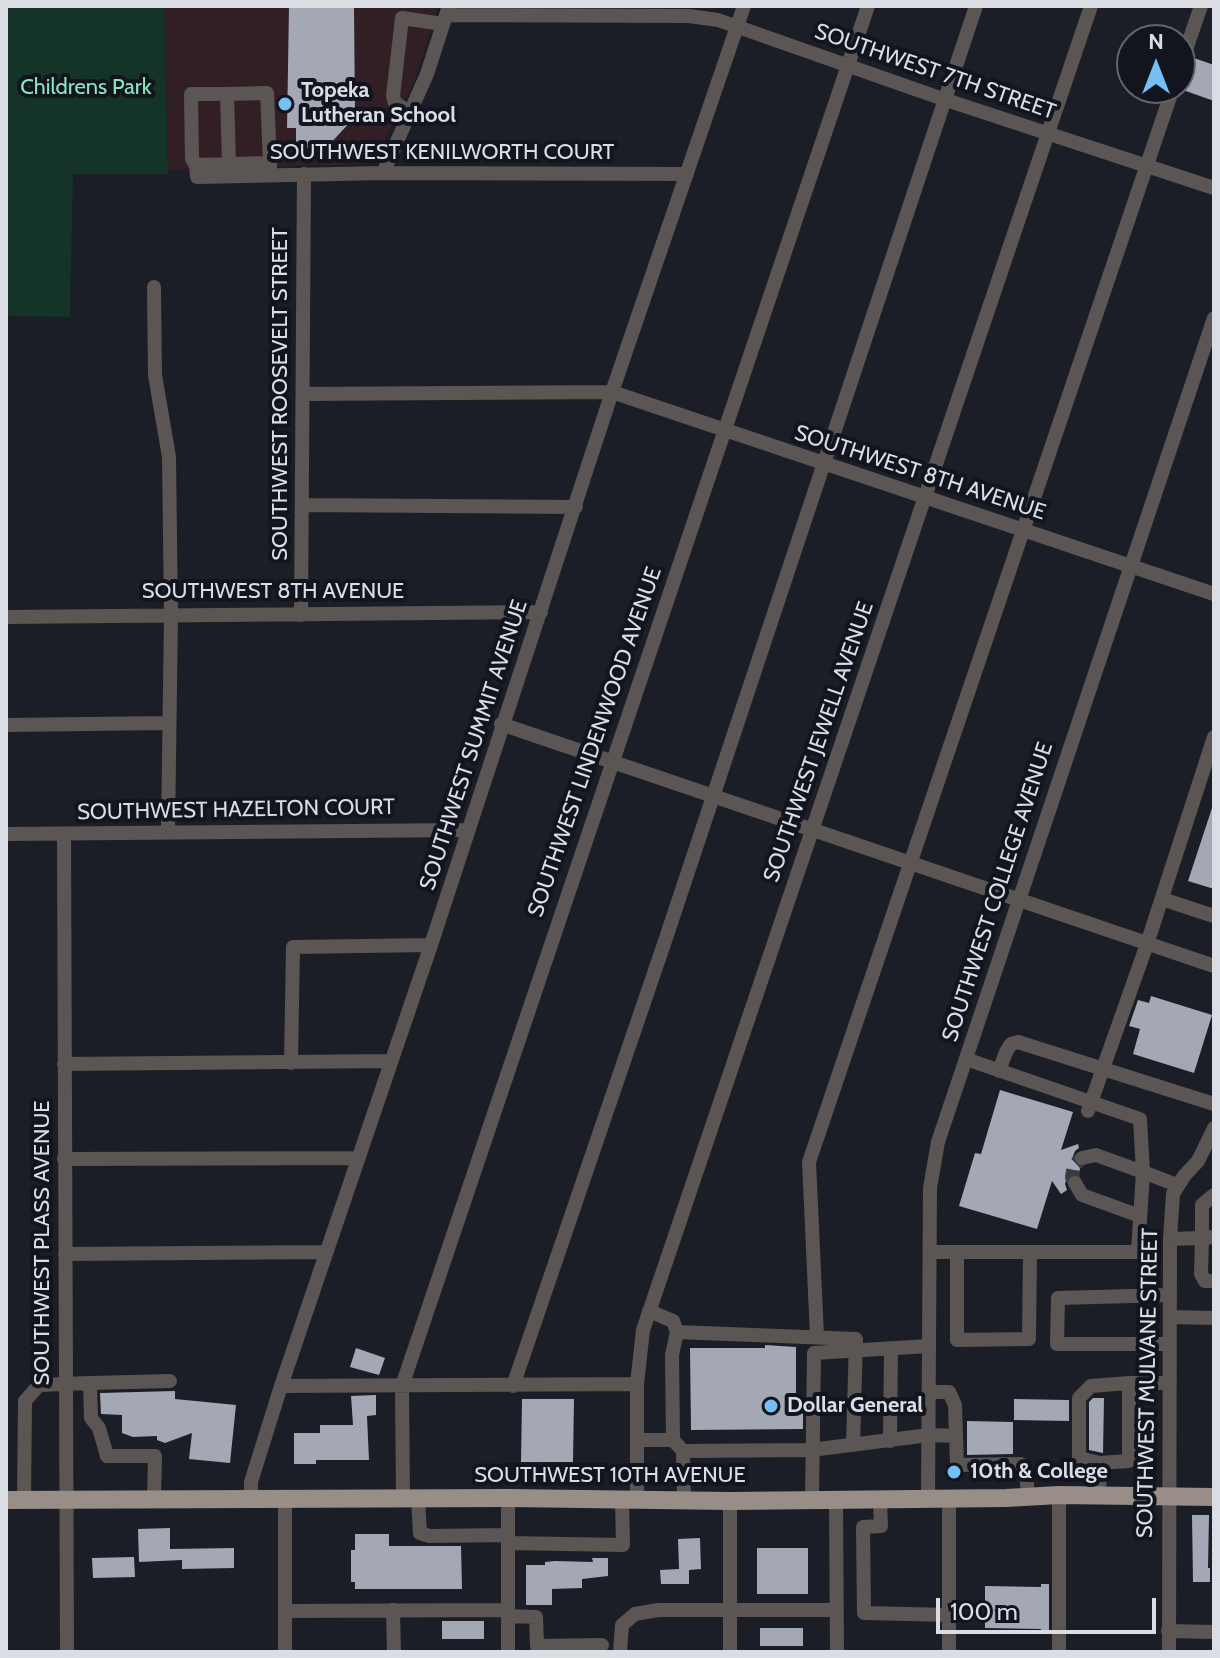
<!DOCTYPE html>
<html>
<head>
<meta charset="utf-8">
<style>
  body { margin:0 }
  #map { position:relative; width:1220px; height:1658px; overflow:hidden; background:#1b1e27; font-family:Cabin,sans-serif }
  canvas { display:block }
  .frame { position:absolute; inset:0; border:8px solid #dbdde4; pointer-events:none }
  .north { position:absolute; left:1116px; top:24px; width:80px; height:80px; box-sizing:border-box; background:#12151e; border:2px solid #62656d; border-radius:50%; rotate:0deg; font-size:22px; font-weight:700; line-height:32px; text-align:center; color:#dbdde4 }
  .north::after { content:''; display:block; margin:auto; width:28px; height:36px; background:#74c0f6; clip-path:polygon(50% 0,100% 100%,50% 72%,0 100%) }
  .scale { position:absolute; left:936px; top:1598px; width:220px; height:36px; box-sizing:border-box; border:4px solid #dbdde4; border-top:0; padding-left:10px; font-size:24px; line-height:28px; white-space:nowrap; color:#dbdde4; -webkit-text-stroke:6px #12151e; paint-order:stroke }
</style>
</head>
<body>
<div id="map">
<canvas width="1220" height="1658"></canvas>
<div class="frame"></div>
<div class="north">N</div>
<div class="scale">100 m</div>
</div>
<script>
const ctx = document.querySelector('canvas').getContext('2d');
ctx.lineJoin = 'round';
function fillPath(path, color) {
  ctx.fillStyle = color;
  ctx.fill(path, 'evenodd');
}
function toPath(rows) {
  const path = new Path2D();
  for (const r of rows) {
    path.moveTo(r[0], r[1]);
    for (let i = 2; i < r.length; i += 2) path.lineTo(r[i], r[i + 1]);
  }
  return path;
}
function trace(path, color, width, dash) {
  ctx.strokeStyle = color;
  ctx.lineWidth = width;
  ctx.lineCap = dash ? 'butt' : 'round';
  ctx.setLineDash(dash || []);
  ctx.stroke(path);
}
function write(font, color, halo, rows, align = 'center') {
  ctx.font = font + ' Cabin,sans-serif';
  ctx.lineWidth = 8;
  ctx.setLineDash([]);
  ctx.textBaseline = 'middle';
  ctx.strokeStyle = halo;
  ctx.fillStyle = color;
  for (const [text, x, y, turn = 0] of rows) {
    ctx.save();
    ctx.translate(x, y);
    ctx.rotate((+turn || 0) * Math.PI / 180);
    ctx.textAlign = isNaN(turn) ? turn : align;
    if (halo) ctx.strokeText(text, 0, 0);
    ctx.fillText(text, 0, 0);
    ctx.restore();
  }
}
fillPath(toPath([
  [164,6,439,6,413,84,383,144,367,164,168,170]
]), '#321f25');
fillPath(toPath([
  [6,6,164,6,168,174,73,174,70,317,6,316]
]), '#133426');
fillPath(toPath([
  [289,6,354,6,355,117,326,148,296,148,296,128,287,128],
  [1194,58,1214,65,1214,101,1183,90,1181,82,1189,71],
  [1212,808,1214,808,1214,889,1188,881],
  [1151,996,1212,1015,1194,1073,1133,1054,1140,1029,1129,1026,1138,1000,1149,1003],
  [1000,1090,1073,1112,1061,1150,1078,1144,1079,1148,1075,1151,1072,1159,1080,1168,1079,1173,1067,1177,1065,1184,1067,1190,1061,1194,1052,1181,1037,1229,959,1206,975,1153,981,1154],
  [765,1345,796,1347,796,1412,803,1412,803,1429,691,1430,690,1348,765,1348],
  [356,1348,385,1358,379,1375,350,1367],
  [175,1391,175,1399,236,1405,230,1463,189,1459,192,1433,165,1443,157,1440,157,1436,133,1437,122,1433,122,1415,101,1414,100,1393],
  [376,1395,376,1415,367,1416,369,1460,316,1460,316,1464,294,1464,294,1433,320,1433,320,1425,353,1425,351,1396],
  [1093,1398,1104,1398,1103,1453,1089,1450,1089,1402],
  [522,1399,574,1399,573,1462,521,1462],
  [1014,1399,1069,1400,1069,1421,1014,1420],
  [967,1421,1013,1422,1013,1454,967,1455],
  [1192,1515,1209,1515,1208,1568,1210,1568,1210,1582,1193,1582],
  [170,1528,170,1549,234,1548,234,1568,182,1569,182,1560,139,1562,138,1529],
  [355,1534,389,1534,389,1546,461,1546,462,1589,355,1589,355,1582,351,1582,351,1550,355,1550],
  [700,1538,701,1569,689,1570,689,1584,661,1584,660,1570,679,1569,678,1539],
  [757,1548,808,1548,808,1594,757,1594],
  [134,1557,135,1577,93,1578,92,1558],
  [592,1558,608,1558,608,1576,582,1579,582,1588,552,1589,552,1605,526,1605,526,1565,545,1565,545,1562,555,1561,593,1562],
  [1041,1584,1049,1584,1049,1633,1041,1633,1041,1629,985,1628,985,1586,1041,1587],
  [442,1621,484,1621,484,1639,442,1639],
  [760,1628,803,1628,803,1646,760,1646]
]), '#a4a8b4');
trace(toPath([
  [1075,1183,1072,1177,1074,1166,1082,1158]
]), '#383b43', 14, [14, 7]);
trace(toPath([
  [446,15,689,16,718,20,943,99,1214,188],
  [1180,67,1201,6],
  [227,94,267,93,270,163],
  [410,112,395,103,393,96,402,18,443,24],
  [196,165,192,159,191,94,227,94,229,164],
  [383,173,427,74,449,6],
  [270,175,270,163,196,165,197,177,383,173,687,174],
  [154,287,155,375,169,457,171,615,168,832],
  [303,394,612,392,1214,594],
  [302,505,576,507],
  [301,615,304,174],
  [6,617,541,612],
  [501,724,1214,966],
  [6,725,168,723],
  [6,834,467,830],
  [64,834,67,1652],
  [1162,899,1214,916],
  [966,1059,1140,1119,1143,1172,1096,1155,1082,1158],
  [291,1063,293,947,431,945],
  [64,1064,391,1061],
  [999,1071,1006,1052,1011,1044,1018,1042,1214,1104],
  [1088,1111,1147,944,1214,737],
  [64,1159,358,1158],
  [1075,1183,1082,1195,1140,1216],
  [1214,1237,1202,1238,1201,1274,1205,1281,1214,1281],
  [1170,1239,1202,1238,1202,1205,1214,1195],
  [930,1252,1138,1252,1143,1172,1177,1185],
  [957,1252,957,1340,1029,1339,1030,1252],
  [65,1254,326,1252],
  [649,1311,673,1321,677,1332,672,1355,673,1440,683,1451,811,1450,929,1435,956,1436],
  [1170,1317,1214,1318],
  [677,1332,856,1339,853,1445],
  [817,1336,809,1162,1173,88],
  [1170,1344,1057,1344,1058,1298,1170,1295],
  [1129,1383,1091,1386,1079,1398,1079,1458,1100,1463,1129,1461,1129,1383,1170,1383],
  [281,1386,637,1384],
  [513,1386,665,941,976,6],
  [929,1392,949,1392,955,1405,957,1465,1021,1464,1026,1470,1028,1497],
  [637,1440,673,1440],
  [890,1441,891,1348],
  [683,1451,684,1501],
  [1059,1495,1059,1652],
  [1099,1495,1100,1463],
  [251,1498,251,1482,281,1386,431,945,612,392,744,6],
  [285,1498,285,1652],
  [154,1499,155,1456,107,1456,99,1428,91,1418,90,1383,170,1381],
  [403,1499,402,1386,868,6],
  [418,1499,420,1533,429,1536,508,1535],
  [928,1499,930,1188,938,1142,1214,318],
  [949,1499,949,1652],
  [24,1500,25,1401,39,1385,90,1383],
  [812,1500,814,1353,929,1346],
  [836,1500,837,1652],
  [880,1500,881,1526,863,1527,864,1613,949,1615],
  [637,1501,637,1384,643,1330,1091,6],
  [730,1501,730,1652],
  [508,1543,623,1545,622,1501],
  [393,1610,394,1652],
  [285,1611,508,1610],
  [508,1616,536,1617,537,1646,602,1645],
  [1168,1631,1214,1632],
  [508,1652,508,1498],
  [620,1652,622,1625,635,1614,658,1610,837,1610],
  [1169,1652,1170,1239,1173,1194,1184,1176,1198,1161,1214,1128]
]), '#5b5653', 14);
trace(toPath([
  [6,1500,508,1498,730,1501,1006,1498,1059,1495,1214,1497]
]), '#988d87', 18);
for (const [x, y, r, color] of [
  [285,104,8,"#74c0f6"],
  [771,1406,8,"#74c0f6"],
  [954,1472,8,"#74c0f6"]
]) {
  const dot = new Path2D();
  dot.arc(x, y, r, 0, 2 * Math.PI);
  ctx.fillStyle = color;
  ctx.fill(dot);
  trace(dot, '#12151e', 3);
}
write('22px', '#dbdde4', '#12151e', [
  ["SOUTHWEST 7TH STREET",935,72,19],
  ["SOUTHWEST KENILWORTH COURT",442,153],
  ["SOUTHWEST ROOSEVELT STREET",281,394,-90],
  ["SOUTHWEST 8TH AVENUE",920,473,18],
  ["SOUTHWEST 8TH AVENUE",273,592],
  ["SOUTHWEST LINDENWOOD AVENUE",595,742,-71],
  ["SOUTHWEST JEWELL AVENUE",819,742,-71],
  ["SOUTHWEST SUMMIT AVENUE",474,745,-72],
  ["SOUTHWEST HAZELTON COURT",236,810,-1],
  ["SOUTHWEST COLLEGE AVENUE",998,892,-72],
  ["SOUTHWEST PLASS AVENUE",43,1243,-90],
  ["SOUTHWEST MULVANE STREET",1148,1383,-89],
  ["SOUTHWEST 10TH AVENUE",610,1476]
]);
write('22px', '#8be5bc', '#12151e', [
  ["Childrens Park",86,88]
]);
write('bold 22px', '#dbdde4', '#12151e', [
  ["Topeka",301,91],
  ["Lutheran School",301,116],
  ["Dollar General",787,1406],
  ["10th & College",970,1472]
], 'left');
</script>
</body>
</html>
